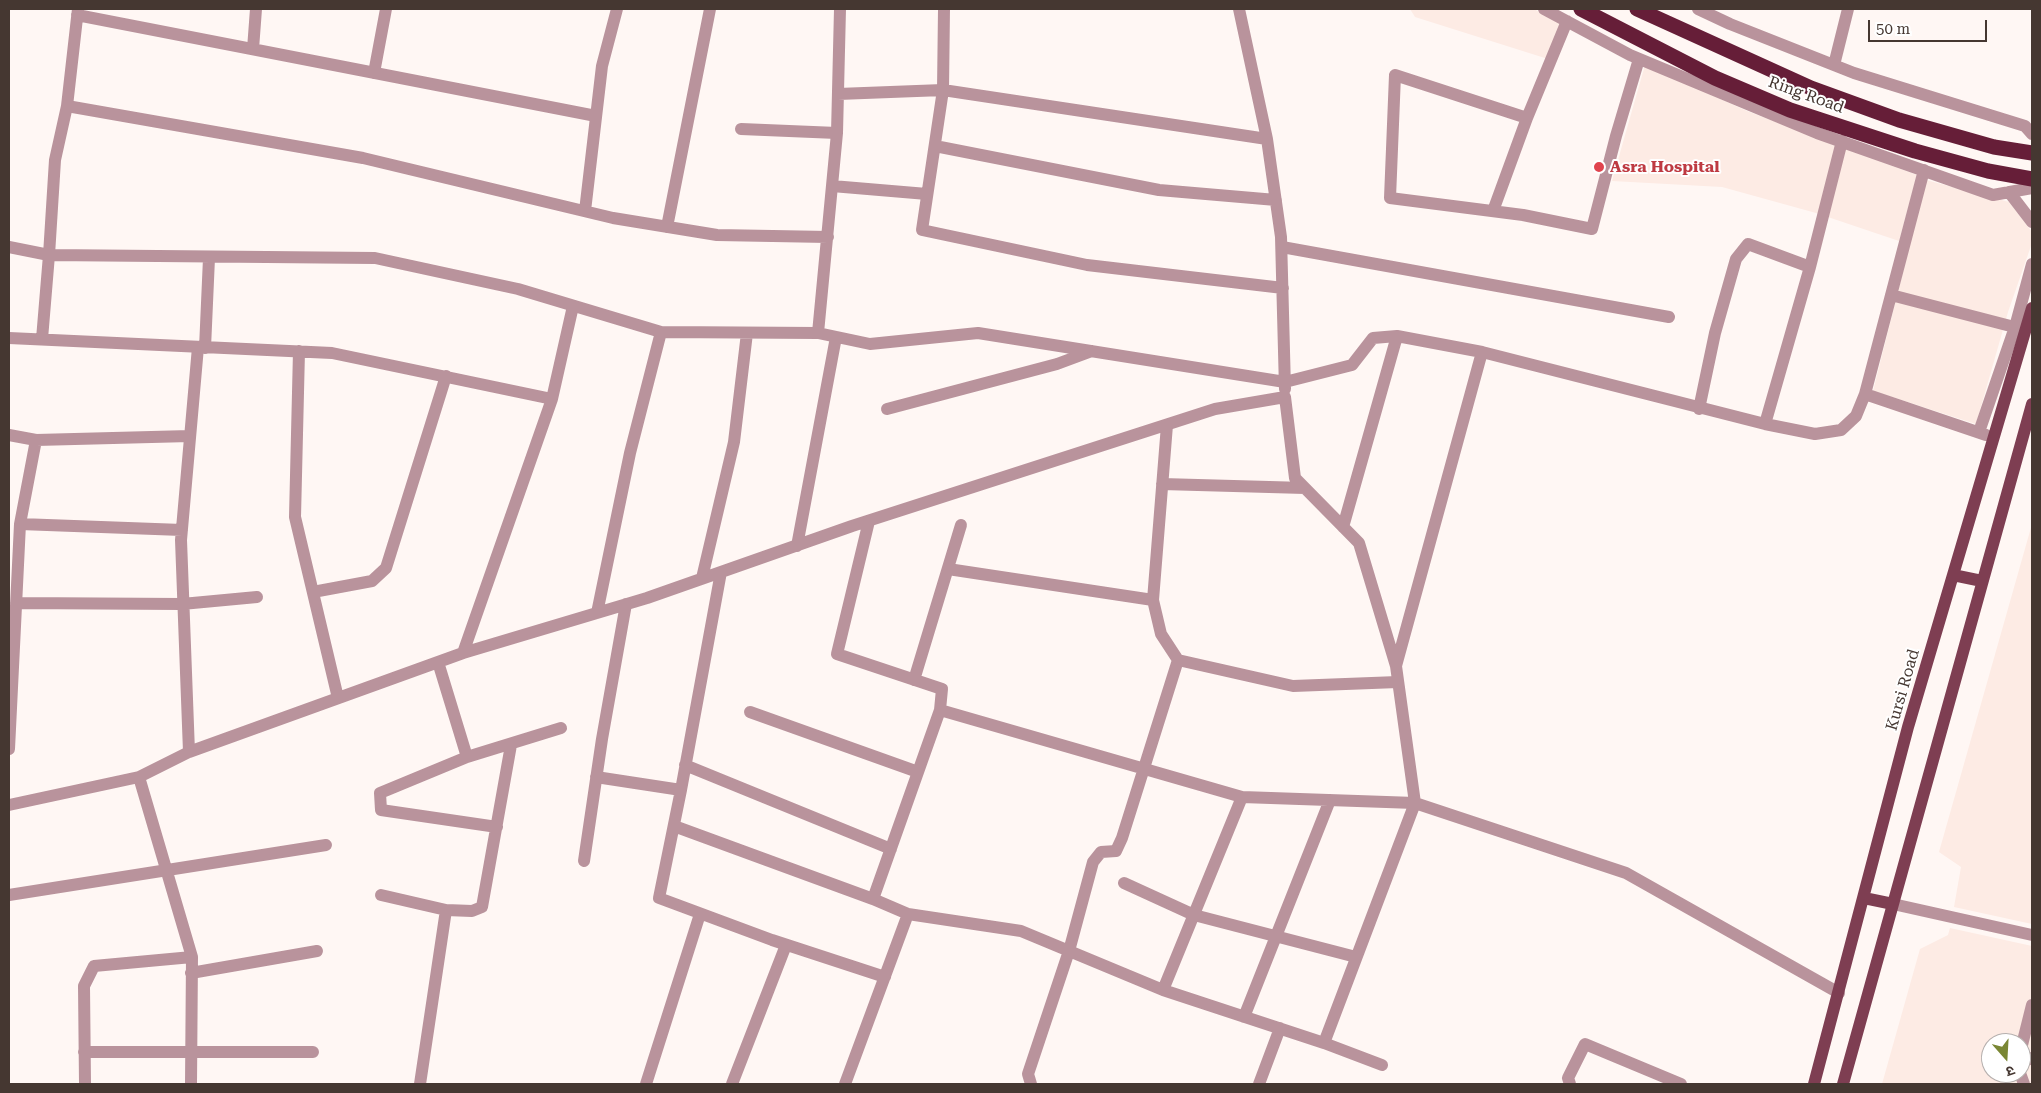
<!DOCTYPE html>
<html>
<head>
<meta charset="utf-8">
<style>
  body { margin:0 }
  #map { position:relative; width:2041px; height:1093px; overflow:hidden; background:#fff7f4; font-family:"Roboto Serif","Noto Sans Devanagari",serif }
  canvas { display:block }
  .frame { position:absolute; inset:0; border:10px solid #453731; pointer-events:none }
  .north { position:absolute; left:1981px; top:1033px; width:50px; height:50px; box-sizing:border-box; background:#fff; border:1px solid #b5afad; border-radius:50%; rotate:161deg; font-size:14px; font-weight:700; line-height:20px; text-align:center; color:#453731 }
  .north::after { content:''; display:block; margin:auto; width:18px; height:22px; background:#7a8734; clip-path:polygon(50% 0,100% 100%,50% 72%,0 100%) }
  .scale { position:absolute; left:1868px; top:20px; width:119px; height:22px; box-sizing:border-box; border:2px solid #453731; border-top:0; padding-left:6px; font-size:15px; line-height:18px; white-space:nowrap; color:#453731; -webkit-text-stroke:4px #fff; paint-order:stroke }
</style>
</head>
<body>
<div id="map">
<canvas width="2041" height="1093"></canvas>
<div class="frame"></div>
<div class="north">उ</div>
<div class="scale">50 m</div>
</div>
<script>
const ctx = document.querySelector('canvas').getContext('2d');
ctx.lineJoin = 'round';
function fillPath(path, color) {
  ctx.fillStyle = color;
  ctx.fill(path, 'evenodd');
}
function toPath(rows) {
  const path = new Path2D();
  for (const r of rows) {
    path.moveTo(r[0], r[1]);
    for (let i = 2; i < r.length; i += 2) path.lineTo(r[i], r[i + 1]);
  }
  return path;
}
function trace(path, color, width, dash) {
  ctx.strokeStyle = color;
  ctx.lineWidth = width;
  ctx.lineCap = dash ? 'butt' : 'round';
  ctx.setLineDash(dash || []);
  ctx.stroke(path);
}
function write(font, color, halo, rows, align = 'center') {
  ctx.font = font + ' "Roboto Serif",serif';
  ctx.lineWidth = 4;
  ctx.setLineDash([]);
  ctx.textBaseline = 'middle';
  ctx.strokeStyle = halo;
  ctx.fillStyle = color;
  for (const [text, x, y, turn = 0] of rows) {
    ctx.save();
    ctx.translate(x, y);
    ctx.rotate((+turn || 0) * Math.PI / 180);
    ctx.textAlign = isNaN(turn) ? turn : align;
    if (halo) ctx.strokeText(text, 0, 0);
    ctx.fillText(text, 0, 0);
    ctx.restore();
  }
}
fillPath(toPath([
  [1410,9,1534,9,1562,25,1548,59,1415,17],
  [1645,65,1747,111,1917,175,1899,241,1816,213,1722,187,1612,181],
  [1926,180,2009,202,2032,232,2032,243,2008,312,1976,424,1873,391],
  [2032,524,2032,924,1954,907,1961,867,1939,852],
  [1950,928,2032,946,2032,1084,1882,1084,1920,949,1948,935],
  [1991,1043,2021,1043,2021,1073,1991,1073]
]), '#fdebe4');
trace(toPath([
  [944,9,943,90,1267,139,1281,237,1285,389],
  [1239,9,1267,139],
  [1544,9,1630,55,1817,133,1993,195,2032,188],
  [1698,9,1730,24,1854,73,2025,126,2032,134],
  [77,15,596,116],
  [1567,21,1527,118,1395,75,1390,198,1523,215,1592,229,1616,136,1639,59],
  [253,49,256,9],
  [1834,65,1848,9],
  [374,73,386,9],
  [838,94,943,90,922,230,1087,265,1283,288],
  [67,106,78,9],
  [741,129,837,133],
  [935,146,1159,190,1276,200],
  [832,186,927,194],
  [2009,192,2032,222],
  [585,211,602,66,617,9],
  [1493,211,1527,118],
  [667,227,710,9],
  [9,247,49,255,55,160,67,106,363,158,613,218,717,235,828,237],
  [1282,247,1669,317],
  [1891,295,2022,329],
  [818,333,870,344,978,333,1285,382,1352,365,1373,338,1397,336,1482,352],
  [9,338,332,353,552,399],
  [42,339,49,255,375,258,518,289,661,332],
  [205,348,209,258],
  [299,351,295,517,338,698],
  [1865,394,1986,435],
  [887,409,1057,364,1092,351],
  [1699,409,1715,333,1736,259,1748,244,1810,267],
  [1765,424,1810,267,1842,141],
  [1167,425,1153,600,1161,634,1178,660,1293,686,1398,682],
  [1979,432,2015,327,2032,264],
  [9,435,36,440,190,436],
  [1162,484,1305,488],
  [869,521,837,654,942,689,940,710],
  [20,524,182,530],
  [1343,527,1397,336],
  [797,546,836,337],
  [948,569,1153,600],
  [702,578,734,442,747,333],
  [313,592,372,581,386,568,446,376],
  [16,603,182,604,257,597],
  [597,613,630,453,661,332,818,333,837,133,840,9],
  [463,653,552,399,573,306],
  [438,662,467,757,561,728],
  [1396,666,1482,352,1765,424,1815,434,1841,430,1856,416,1865,394,1924,170],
  [914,680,961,525],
  [750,712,918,772],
  [9,749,20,524,36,440],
  [189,752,181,540,198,347],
  [467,757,380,793,381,810,497,827],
  [685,765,891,849],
  [139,777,192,957,191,1084],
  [596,777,681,790,659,898,772,940,885,977],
  [681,790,721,572],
  [9,805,139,777,189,752,463,653,647,598,852,526,1215,409,1285,397,1295,478,1359,543,1396,666,1415,803,1324,1043,1163,990,1021,931,908,914],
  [674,826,873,899],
  [584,861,602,739,626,604],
  [1124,883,1194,915,1356,957],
  [9,895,326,845],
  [381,895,446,910,420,1084],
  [1893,904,2032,935],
  [446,910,472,911,482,907,511,745],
  [191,973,317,951],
  [1163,990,1242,797],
  [1244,1017,1330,800],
  [1324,1043,1382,1065],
  [2021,1049,2032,1005],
  [84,1052,313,1052],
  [2021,1062,2032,1058],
  [2020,1073,2024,1084],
  [85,1084,84,986,94,966,192,957],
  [646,1084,700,914],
  [732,1084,786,945],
  [845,1084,908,914,873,899,940,710,1242,797,1415,803,1626,873,1839,993],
  [1031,1084,1028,1074,1069,951,1093,862,1101,852,1116,851,1122,838,1178,660],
  [1259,1084,1280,1028],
  [1570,1084,1568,1078,1585,1044,1681,1084]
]), '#b9939c', 12);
trace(toPath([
  [1953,575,1982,581],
  [1864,898,1893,904],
  [1814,1084,1908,727,2032,308],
  [1843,1084,2032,404]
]), '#7e3e52', 12);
trace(toPath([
  [1581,9,1715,78,1790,110,1915,151,1988,171,2032,179],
  [1637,9,1811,88,1899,120,1994,147,2032,153]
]), '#661e38', 15);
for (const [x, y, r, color] of [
  [1599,167,6,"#e0444e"]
]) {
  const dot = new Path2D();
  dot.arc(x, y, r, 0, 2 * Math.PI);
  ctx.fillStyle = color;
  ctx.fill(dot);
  trace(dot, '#fff', 2);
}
write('16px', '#453731', '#fff', [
  ["Ring Road",1806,95,20],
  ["Kursi Road",1903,690,-74]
]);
write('bold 16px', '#be3a42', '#fff', [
  ["Asra Hospital",1610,167]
], 'left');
</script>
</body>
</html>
